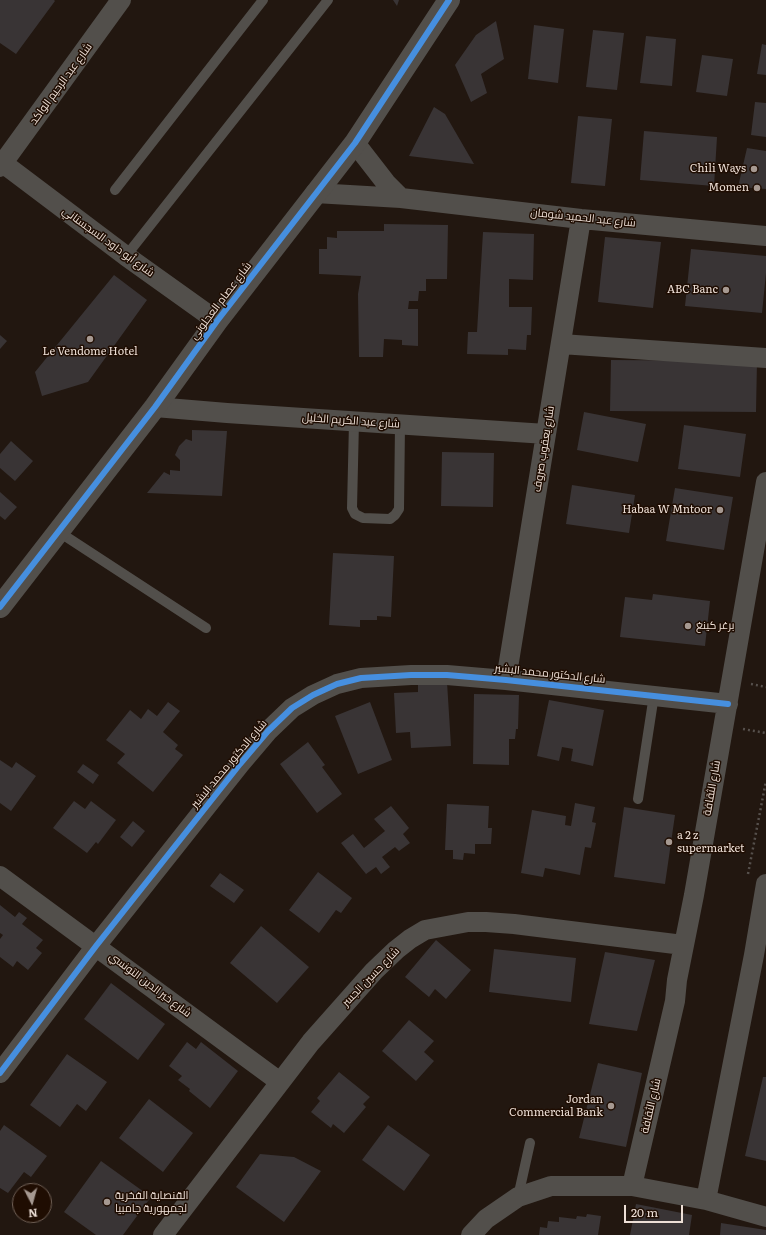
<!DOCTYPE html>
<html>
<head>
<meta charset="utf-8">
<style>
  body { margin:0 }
  #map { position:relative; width:766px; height:1235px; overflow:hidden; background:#221710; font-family:Literata,serif }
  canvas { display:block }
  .north { position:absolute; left:12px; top:1183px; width:40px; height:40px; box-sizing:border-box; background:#1f0d02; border:1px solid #716157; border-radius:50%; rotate:174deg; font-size:11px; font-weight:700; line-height:16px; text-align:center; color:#eddfd6 }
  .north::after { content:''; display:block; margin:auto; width:14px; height:18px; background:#a69991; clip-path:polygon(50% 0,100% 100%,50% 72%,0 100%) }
  .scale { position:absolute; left:624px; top:1205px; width:59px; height:18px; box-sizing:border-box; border:2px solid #eddfd6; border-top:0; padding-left:5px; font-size:12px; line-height:14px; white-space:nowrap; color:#eddfd6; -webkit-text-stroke:3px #1f0d02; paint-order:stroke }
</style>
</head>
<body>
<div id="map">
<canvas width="766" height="1235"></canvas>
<div class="north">N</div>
<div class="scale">20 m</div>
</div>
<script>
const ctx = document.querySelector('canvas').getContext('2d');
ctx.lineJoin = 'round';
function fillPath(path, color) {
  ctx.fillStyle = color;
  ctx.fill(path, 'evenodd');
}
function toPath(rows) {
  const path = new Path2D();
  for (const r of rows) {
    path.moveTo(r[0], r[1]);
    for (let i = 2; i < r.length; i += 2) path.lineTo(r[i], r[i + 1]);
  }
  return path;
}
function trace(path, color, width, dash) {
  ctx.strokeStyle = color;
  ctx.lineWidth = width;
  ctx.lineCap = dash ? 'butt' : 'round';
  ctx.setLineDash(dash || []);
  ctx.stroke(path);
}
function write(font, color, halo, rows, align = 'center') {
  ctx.font = font + ' Literata,Cairo,serif';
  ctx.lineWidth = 3;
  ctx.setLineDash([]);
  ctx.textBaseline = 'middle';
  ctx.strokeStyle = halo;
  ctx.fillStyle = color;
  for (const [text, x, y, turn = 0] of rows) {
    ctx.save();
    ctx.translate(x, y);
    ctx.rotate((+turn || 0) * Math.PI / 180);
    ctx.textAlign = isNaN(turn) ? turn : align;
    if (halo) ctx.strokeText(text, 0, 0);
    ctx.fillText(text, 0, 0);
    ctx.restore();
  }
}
fillPath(toPath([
  [0,0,54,0,55,1,16,54,0,43],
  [393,0,399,0,397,6],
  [496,21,504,59,481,74,487,93,471,102,455,65,476,35],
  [534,25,564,29,558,83,528,79],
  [593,30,624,33,617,90,586,87],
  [646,36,676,39,672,86,640,83],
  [762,44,766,45,766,75,757,74],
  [702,55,733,59,727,96,696,92],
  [755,102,766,103,766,137,751,135],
  [434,107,445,114,474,164,409,156],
  [578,116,612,119,605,186,571,183],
  [644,131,717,137,714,186,640,180],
  [747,148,766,151,766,189,738,187],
  [384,224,448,225,447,279,426,279,426,291,419,291,418,301,409,301,408,309,418,309,418,346,402,345,402,340,384,339,383,357,359,357,358,294,361,276,319,274,319,249,327,249,327,237,337,238,337,231,384,231],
  [483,232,534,234,533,280,509,279,509,307,532,307,531,335,527,335,526,350,508,349,508,355,467,354,468,332,477,332],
  [605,237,661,242,653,308,598,302],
  [691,249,766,256,766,273,762,313,685,306],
  [114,275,147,300,88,382,42,396,35,372],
  [0,335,7,341,0,349],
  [611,360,757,361,756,412,610,411],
  [584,412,646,424,638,462,577,450],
  [684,425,746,434,740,477,678,469],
  [192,430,227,431,222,496,147,493,164,472,170,475,170,470,180,471,180,460,175,455,179,446,186,439,192,441],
  [11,441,33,461,15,481,0,468,0,454],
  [442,452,494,453,493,507,441,506],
  [572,485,635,495,629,533,566,524],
  [675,488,733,497,724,550,666,541],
  [0,492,17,507,5,520,0,516],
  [333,553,394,556,391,617,377,616,377,620,360,620,360,627,329,625],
  [653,594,710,601,705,646,620,637,625,597,652,600],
  [447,682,451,746,411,748,410,732,396,733,394,693,418,692,418,684],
  [474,694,519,695,518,729,516,729,515,739,509,739,509,765,473,764],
  [549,700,604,710,593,766,571,761,573,749,562,747,559,761,537,756],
  [168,702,180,711,163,732,178,745,175,749,183,755,153,792,117,763,125,754,106,740,130,710,141,719,148,709,157,716],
  [370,702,392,760,358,774,335,716],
  [308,742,325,765,322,767,342,794,317,813,280,764],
  [0,760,12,768,16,762,36,776,11,811,0,803],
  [83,764,99,775,93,784,77,772],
  [74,801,85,809,91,801,116,820,98,844,96,842,87,853,53,828],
  [575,803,595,807,592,822,596,823,591,848,585,847,580,875,545,868,543,877,521,873,532,810,566,816,565,825,571,826],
  [447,804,489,806,488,828,492,828,491,844,475,844,475,854,464,853,463,860,453,859,453,850,445,850],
  [391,806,409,828,403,834,410,843,399,851,395,847,382,857,390,867,381,874,376,867,366,874,341,843,353,834,364,848,385,831,374,819],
  [624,807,675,815,665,884,614,877],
  [133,821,145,831,132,847,120,837],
  [318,872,352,898,341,913,336,910,319,933,289,910],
  [220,873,244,890,234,903,210,886],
  [0,905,15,917,19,912,27,918,22,924,43,940,36,948,42,953,28,970,17,961,13,967,0,957,0,939,3,935,0,933],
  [261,926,309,967,277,1003,230,963],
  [436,940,471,970,446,999,435,989,429,997,405,977],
  [494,949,576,958,571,1002,489,992],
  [605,952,655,960,637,1031,589,1024],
  [111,983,165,1024,138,1060,84,1019],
  [409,1020,434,1041,424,1052,434,1061,416,1081,382,1051],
  [187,1042,196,1049,201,1042,238,1071,210,1108,189,1091,190,1089,178,1080,182,1076,169,1066],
  [67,1054,107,1082,86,1111,77,1104,60,1127,30,1105],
  [598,1063,642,1073,626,1147,579,1138],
  [339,1072,370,1097,363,1104,366,1107,344,1133,333,1124,331,1128,311,1112,320,1101,317,1098],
  [763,1077,766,1077,766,1161,745,1156],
  [149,1099,193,1133,163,1172,119,1138],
  [4,1125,47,1156,31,1177,24,1172,8,1193,0,1188,0,1131],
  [388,1125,430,1155,404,1191,362,1160],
  [260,1154,294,1157,321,1171,284,1222,236,1187],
  [101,1161,151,1197,123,1235,96,1235,64,1212],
  [636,1204,692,1215,689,1235,630,1235],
  [587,1214,601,1216,598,1235,539,1235,540,1227,547,1228,548,1221,559,1222,559,1217,576,1219,577,1216,586,1217],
  [721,1223,766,1230,766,1235,720,1235]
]), '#393435');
trace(toPath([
  [751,684,766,687],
  [743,729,766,733],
  [748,874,766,781]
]), '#56504c', 2.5, [2, 3]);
trace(toPath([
  [115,190,263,0],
  [126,256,328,0],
  [354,422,352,508,355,514,363,518,390,519,395,515,399,509,400,425],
  [59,532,206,628],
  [638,799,654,695],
  [518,1197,530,1143]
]), '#524f4b', 10);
trace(toPath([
  [355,143,386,183,401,198],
  [0,161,126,256,217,321],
  [0,167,121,0],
  [315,193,401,198,581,219,766,236],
  [561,344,766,358],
  [155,407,227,413,546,434],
  [506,680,581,219],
  [0,876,280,1082],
  [0,1073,96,946,240,764,268,731,292,708,313,695,337,684,361,678,411,675,447,675,506,680,728,704],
  [632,1186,675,1001,677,980,694,895,766,482],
  [706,1200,754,955,766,884],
  [163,1235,311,1042,374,971,396,950,410,939,425,930,468,922,486,922,514,924,683,945],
  [471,1235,486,1219,518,1197,551,1186,632,1186,706,1200,766,1217]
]), '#524f4b', 20);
trace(toPath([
  [0,607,155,407,217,321,355,143,449,0]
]), '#524f4b', 22);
trace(toPath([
  [0,607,155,407,217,321,355,143,449,0],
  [0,1073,96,946,240,764,268,731,292,708,313,695,337,684,361,678,411,675,447,675,506,680,728,704]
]), '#468fdf', 6);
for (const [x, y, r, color] of [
  [754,169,4,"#a69991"],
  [757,188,4,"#a69991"],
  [726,290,4,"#a69991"],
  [90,339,4,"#a69991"],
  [720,510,4,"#a69991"],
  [688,626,4,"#a69991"],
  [669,842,4,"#a69991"],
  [611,1106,4,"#a69991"],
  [107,1202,4,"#a69991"]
]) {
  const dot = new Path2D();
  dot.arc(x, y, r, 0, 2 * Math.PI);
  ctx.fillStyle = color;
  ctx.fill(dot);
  trace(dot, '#1f0d02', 1.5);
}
write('11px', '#eddfd6', '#1f0d02', [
  ["شارع عبد الرحيم الواكد",61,84,-54],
  ["شارع عبد الحميد شومان",583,218,6],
  ["شارع أبو داود السجستاني",108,242,36],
  ["شارع عصام العجلوني",221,301,-53],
  ["شارع عبد الكريم الخليل",351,421,4],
  ["شارع يعقوب صروف",544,449,-81],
  ["شارع الدكتور محمد البشير",550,674,6],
  ["شارع الدكتور محمد البشير",229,764,-50],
  ["شارع الثقافة",712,788,-80],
  ["شارع حسين الجسر",371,977,-46],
  ["شارع خير الدين التونسي",150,985,37],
  ["شارع الثقافة",651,1106,-77]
]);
write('11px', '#eddfd6', '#1f0d02', [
  ["Chili Ways",746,169],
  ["Momen",749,188],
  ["ABC Banc",718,290],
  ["Le Vendome Hotel",90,352,"center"],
  ["Habaa W Mntoor",712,510],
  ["برغر كينغ",696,626,"left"],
  ["a 2 z",677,836,"left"],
  ["supermarket",677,849,"left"],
  ["Jordan",603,1100],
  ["Commercial Bank",603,1113],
  ["القنصاية الفخرية",115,1196,"left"],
  ["لجمهورية جامبيا",115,1209,"left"]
], 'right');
</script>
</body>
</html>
